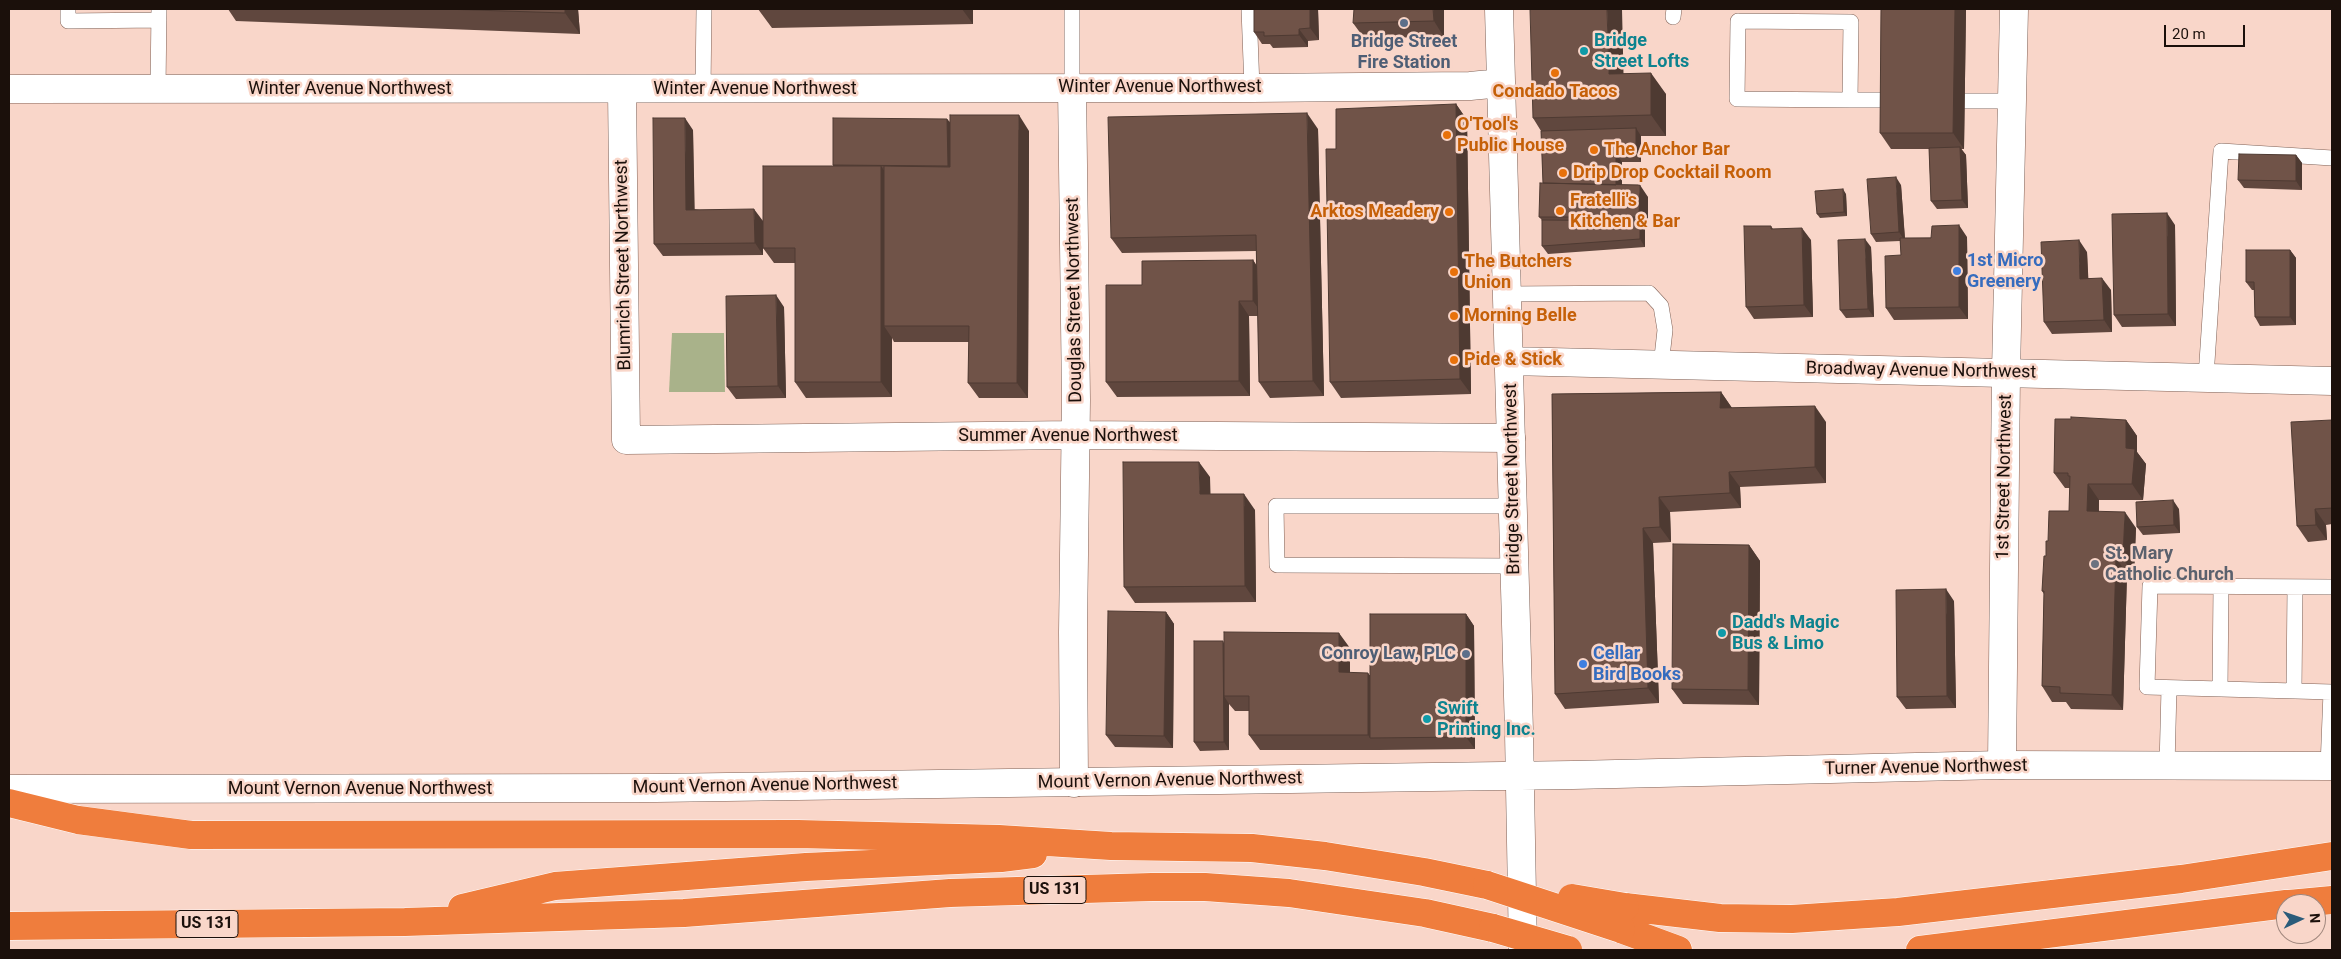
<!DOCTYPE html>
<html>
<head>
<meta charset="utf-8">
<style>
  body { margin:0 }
  #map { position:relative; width:2341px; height:959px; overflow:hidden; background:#f9d6c9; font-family:Roboto,sans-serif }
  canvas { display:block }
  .frame { position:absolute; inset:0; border:10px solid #1b100b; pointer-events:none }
  .north { position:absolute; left:2276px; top:894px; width:50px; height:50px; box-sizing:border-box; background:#f9d6c9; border:1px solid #a0877d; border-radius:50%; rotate:87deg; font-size:14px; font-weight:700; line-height:20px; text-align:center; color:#1b100b }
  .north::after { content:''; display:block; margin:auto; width:18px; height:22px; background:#2b5c7a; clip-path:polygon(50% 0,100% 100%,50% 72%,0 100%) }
  .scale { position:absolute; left:2164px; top:25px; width:81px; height:22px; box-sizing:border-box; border:2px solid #1b100b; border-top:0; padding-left:6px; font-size:15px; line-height:18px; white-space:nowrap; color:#1b100b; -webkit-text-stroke:4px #f9d6c9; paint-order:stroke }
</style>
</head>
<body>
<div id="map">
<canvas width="2341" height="959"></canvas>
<div class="frame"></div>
<div class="north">N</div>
<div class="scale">20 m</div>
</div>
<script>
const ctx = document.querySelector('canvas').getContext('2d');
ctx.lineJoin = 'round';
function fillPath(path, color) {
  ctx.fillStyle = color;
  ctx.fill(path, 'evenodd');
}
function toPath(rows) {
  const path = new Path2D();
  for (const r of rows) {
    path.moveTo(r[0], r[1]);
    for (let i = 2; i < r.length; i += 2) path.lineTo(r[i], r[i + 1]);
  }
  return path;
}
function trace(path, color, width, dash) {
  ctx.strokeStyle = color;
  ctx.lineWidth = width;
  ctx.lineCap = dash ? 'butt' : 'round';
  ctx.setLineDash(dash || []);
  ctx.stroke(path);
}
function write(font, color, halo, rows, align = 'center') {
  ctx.font = font + ' Roboto,sans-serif';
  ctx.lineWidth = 5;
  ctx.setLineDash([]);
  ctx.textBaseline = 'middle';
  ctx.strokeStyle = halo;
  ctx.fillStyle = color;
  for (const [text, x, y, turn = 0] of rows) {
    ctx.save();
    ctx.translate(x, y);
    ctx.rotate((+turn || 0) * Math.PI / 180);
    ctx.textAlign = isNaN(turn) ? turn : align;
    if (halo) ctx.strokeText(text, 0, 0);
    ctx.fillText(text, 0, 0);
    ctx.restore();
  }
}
fillPath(toPath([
  [672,333,724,333,725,392,669,392]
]), '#a9b28a');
const lane = toPath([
  [68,9,68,21,159,20],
  [1072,9,1072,87],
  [1249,9,1252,88],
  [1673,17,1674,9],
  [1738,21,1851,22,1850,100,1737,99,1738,21],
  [158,89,159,9],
  [703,89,704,9],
  [1850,100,1891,100],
  [1964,101,2012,101],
  [1508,294,1649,293,1661,306,1665,330,1661,366],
  [2206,377,2221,151,2332,158],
  [1513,506,1276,506,1277,565,1515,566],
  [2332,587,2150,586,2147,687,2332,692],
  [2220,689,2221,587],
  [2294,691,2295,587],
  [2167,767,2169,688],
  [2328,767,2331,692]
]);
const street = toPath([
  [1072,87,1076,400,1073,632,1074,783],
  [622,90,626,440,1075,435,1511,438],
  [2002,765,2006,372,2014,9]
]);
const secondary = toPath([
  [1499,9,1519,732,1523,950],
  [9,89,1252,88,1470,86,1501,83],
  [1509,361,2332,381],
  [9,789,656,788,1573,775,2002,765,2332,766]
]);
const highway = toPath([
  [9,803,78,820,191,835,798,834,999,839,1111,846,1252,848,1325,856,1424,872,1487,885],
  [2289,904,2332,900],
  [1625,907,1720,918,1792,919,1898,912,2181,879,2332,856],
  [462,908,555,886,806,867,1001,858,1033,854],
  [9,926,405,922,684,913,950,893,1152,887,1205,887,1289,893,1425,913,1493,928],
  [1621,929,1678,950],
  [1920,950,2286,904]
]);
trace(lane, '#7f6156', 16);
trace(street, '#7f6156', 29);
trace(secondary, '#7f6156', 29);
trace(highway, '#fff', 29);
trace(lane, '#fff', 15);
trace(street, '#fff', 28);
trace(secondary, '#fff', 28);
trace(highway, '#ef7d3d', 28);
const highwayBridge = toPath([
  [1487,885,1621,929],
  [1572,898,1625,907],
  [1493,928,1568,950]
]);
trace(highwayBridge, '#fff', 29, []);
trace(highwayBridge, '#ef7d3d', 28);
fillPath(toPath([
  [228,9,578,9,580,34,236,21],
  [758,9,973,9,973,24,772,28],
  [1318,9,1319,40,1308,41,1308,47,1273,48,1270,44,1262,44,1254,32],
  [1444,9,1444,37,1364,38,1353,23],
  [1881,9,1966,9,1964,149,1961,149,1966,155,1968,208,1937,209,1931,201,1929,149,1891,149,1880,133],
  [1623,74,1666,94,1666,136,1641,136,1641,162,1622,162,1622,185,1648,197,1648,229,1645,229,1645,247,1548,254,1542,246,1542,220,1539,217,1543,183,1541,131,1533,118],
  [1456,104,1467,120,1471,394,1341,398,1330,382,1336,149],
  [947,119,950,122,1029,131,1028,398,979,398,968,383,969,342,894,342,892,338,892,397,806,398,795,382,795,263,774,263,763,248,833,166,833,165],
  [1318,129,1324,396,1270,398,1259,382,1258,316,1249,316,1250,396,1117,397,1106,382,1142,285,1253,260,1257,266,1256,251,1122,253,1111,238],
  [693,130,694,209,763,221,763,255,663,256,654,244],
  [2296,155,2302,163,2302,190,2244,188,2238,180],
  [1901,185,1905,238,1967,237,1968,319,1894,320,1886,308,1901,255,1900,241,1876,242,1871,234],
  [1846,194,1847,216,1820,218,1817,214],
  [2175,225,2176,326,2122,327,2114,315],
  [1771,226,1773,229,1811,240,1813,317,1754,319,1746,307],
  [1871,247,1874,317,1846,318,1840,310],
  [2290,250,2296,258,2296,325,2260,326,2255,317,2254,290,2252,290,2246,282],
  [2087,252,2088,278,2111,290,2112,332,2052,334,2044,322],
  [784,307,786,398,736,399,727,387],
  [1721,392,1732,408,1826,422,1826,483,1740,487,1741,508,1670,512,1671,542,1653,543,1659,703,1565,709,1555,694,1552,394],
  [2126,420,2137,436,2137,452,2146,464,2143,500,2099,500,2099,512,2136,528,2134,574,2127,574,2123,710,2071,709,2066,702,2052,702,2042,686,2044,594,2042,591,2048,541,2069,511,2070,488,2065,488,2054,473],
  [2332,420,2332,524,2326,525,2327,540,2308,542,2297,526],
  [1210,477,1210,494,1255,510,1256,602,1135,603,1124,587],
  [2179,509,2180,533,2143,535,2137,527],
  [1749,545,1760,561,1759,705,1683,704,1672,689],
  [1954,601,1956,708,1906,709,1897,697],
  [1166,612,1174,624,1173,748,1115,747,1106,735],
  [1466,614,1474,626,1475,749,1379,750,1260,750,1249,735,1249,711,1235,711,1229,704,1229,750,1200,751,1194,742,1194,641,1350,648,1350,673,1370,675]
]), '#60473e');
fillPath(toPath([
  [565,9,578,9,580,34,565,13],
  [962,9,973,9,973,24],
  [1310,9,1318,9,1319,40,1310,28],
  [1433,9,1444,9,1444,37,1434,21],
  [1607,9,1622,9,1624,95,1609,74],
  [1955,9,1966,9,1964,149,1953,133],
  [1299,29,1308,41,1308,47,1299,35],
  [1651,73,1666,94,1666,136,1651,115],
  [1456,104,1467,120,1471,394,1460,379],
  [1307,113,1318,129,1324,396,1313,381],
  [1019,115,1029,131,1028,398,1017,383],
  [685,118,693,130,695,222,686,210],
  [947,119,956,131,956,178,948,166],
  [1636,128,1641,136,1641,162,1636,154],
  [1960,147,1966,155,1968,208,1962,200],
  [1616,154,1622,162,1622,196,1616,188],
  [2296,155,2302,163,2302,190,2296,181],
  [881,166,891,181,884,326,892,338,892,397,881,382],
  [1896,177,1901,185,1905,241,1899,232],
  [1640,185,1648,197,1648,229,1639,217],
  [1843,189,1846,194,1847,216,1844,212],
  [754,209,763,221,763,255,755,243],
  [2167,213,2175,225,2176,326,2168,314],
  [1640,221,1645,229,1645,247,1640,239],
  [1959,225,1967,237,1968,319,1959,307],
  [1802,228,1811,240,1813,317,1804,305],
  [1865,239,1871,247,1874,317,1868,309],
  [2079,240,2087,252,2089,291,2080,279],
  [2290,250,2296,258,2296,325,2290,317],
  [1253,260,1263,276,1264,316,1253,301],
  [2102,278,2111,290,2112,332,2104,320],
  [776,295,784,307,786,398,778,386],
  [1239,301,1249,316,1250,396,1239,381],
  [1721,392,1732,408,1720,408],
  [1815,406,1826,422,1826,483,1815,467],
  [2126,420,2137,436,2137,452,2146,464,2143,500,2132,484,2126,448],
  [1199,462,1210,477,1211,510,1200,494],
  [1729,472,1740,487,1741,508,1730,493],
  [2088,484,2099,500,2098,527,2087,511],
  [1244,494,1255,510,1256,602,1245,586],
  [1659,497,1670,512,1671,542,1660,527],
  [2173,500,2179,509,2180,533,2174,525],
  [2315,509,2326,525,2327,540,2316,525],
  [2125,512,2136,528,2134,574,2123,559],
  [1643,528,1653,543,1659,703,1648,688],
  [1749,545,1760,561,1759,705,1748,690],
  [2116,558,2127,574,2123,710,2112,695],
  [1946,589,1954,601,1956,708,1947,696],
  [1166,612,1174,624,1173,748,1164,736],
  [1466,614,1474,626,1475,749,1466,737],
  [1339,633,1350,648,1350,688,1339,672],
  [1223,641,1224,696,1229,704,1229,750,1224,742],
  [1368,673,1379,688,1370,738,1368,735]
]), '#4e3a32');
const building = toPath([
  [443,9,565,9,565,13,443,9],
  [1254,9,1310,9,1310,28,1299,29,1299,35,1264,36,1264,32,1254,32,1254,9],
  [1354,9,1433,9,1434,21,1353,23,1354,9],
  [1530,9,1607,9,1609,74,1651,73,1651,115,1533,118,1530,9],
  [1881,9,1955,9,1953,133,1880,133,1881,9],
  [1456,104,1460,379,1330,382,1326,149,1336,149,1336,109,1456,104],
  [1307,113,1313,381,1259,382,1256,235,1111,238,1108,117,1307,113],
  [950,115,1019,115,1017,383,968,383,969,326,884,326,884,166,950,167,950,115],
  [653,118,685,118,686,210,754,209,755,243,654,244,653,118],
  [833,118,947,119,948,166,833,165,833,118],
  [1636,128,1636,154,1616,154,1616,185,1543,183,1541,131,1636,128],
  [1960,147,1962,200,1931,201,1929,148,1960,147],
  [2239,154,2296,155,2296,181,2238,180,2239,154],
  [763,166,881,166,881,382,795,382,795,248,763,248,763,166],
  [1896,177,1899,232,1871,234,1867,179,1896,177],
  [1540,183,1640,185,1639,217,1539,217,1540,183],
  [1843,189,1844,212,1817,214,1815,191,1843,189],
  [2167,213,2168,314,2114,315,2112,214,2167,213],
  [1542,220,1640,221,1640,239,1542,246,1542,220],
  [1959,225,1959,307,1886,308,1885,256,1901,255,1900,238,1931,238,1932,226,1959,225],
  [1744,226,1771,226,1771,229,1802,228,1804,305,1746,307,1744,226],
  [1865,239,1868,309,1840,310,1838,240,1865,239],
  [2079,240,2080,279,2102,278,2104,320,2044,322,2041,242,2079,240],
  [2246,250,2290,250,2290,317,2255,317,2254,282,2246,282,2246,250],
  [1253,260,1253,301,1239,301,1239,381,1106,382,1106,285,1142,285,1142,261,1253,260],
  [776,295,778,386,727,387,726,296,776,295],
  [1721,392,1720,408,1815,406,1815,467,1729,472,1730,493,1659,497,1660,527,1643,528,1648,688,1555,694,1552,394,1721,392],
  [2071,417,2126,420,2126,448,2135,449,2132,484,2088,484,2087,511,2125,512,2123,559,2116,558,2112,695,2060,693,2060,687,2042,686,2044,591,2042,591,2044,556,2046,556,2046,541,2048,541,2049,511,2069,511,2070,476,2068,476,2068,473,2054,473,2055,419,2071,419,2071,417],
  [2332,420,2332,508,2315,509,2316,525,2297,526,2291,422,2332,420],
  [1123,462,1199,462,1200,494,1244,494,1245,586,1124,587,1123,462],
  [2173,500,2174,525,2137,527,2136,502,2173,500],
  [1673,544,1749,545,1748,690,1672,689,1673,544],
  [1946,589,1947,696,1897,697,1896,590,1946,589],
  [1108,611,1166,612,1164,736,1106,735,1108,611],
  [1370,614,1466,614,1466,737,1370,738,1370,614],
  [1224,632,1339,633,1339,672,1368,673,1368,735,1249,735,1249,696,1224,696,1224,632],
  [1194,641,1223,641,1224,742,1194,742,1194,641]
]);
fillPath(building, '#705348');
trace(building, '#4e3a32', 1);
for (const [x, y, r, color] of [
  [1404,23,5,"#5c6f8a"],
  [1584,51,5,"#0f9aa8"],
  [1555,73,5,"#e8710a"],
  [1447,135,5,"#e8710a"],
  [1594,150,5,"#e8710a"],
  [1563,173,5,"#e8710a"],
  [1560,211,5,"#e8710a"],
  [1449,212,5,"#e8710a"],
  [1957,271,5,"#3f7fe0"],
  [1454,272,5,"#e8710a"],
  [1454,316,5,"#e8710a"],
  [1454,360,5,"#e8710a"],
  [2095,564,5,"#6b7280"],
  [1722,633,5,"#0f9aa8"],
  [1466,654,5,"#5c6f8a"],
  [1583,664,5,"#3f7fe0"],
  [1427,719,5,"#0f9aa8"]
]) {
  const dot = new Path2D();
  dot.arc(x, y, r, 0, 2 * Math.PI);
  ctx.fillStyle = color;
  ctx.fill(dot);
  trace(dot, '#f9d6c9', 2);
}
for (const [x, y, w] of [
  [1055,890,62],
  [207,924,62]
]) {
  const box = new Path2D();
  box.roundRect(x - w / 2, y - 13.5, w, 27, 4);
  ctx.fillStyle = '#f9d6c9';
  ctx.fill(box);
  trace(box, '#1b100b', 1);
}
write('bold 16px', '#1b100b', null, [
  ["US 131",1055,890],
  ["US 131",207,924]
]);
write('bold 18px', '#0d838f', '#f9d6c9', [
  ["Bridge",1594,41],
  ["Street Lofts",1594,62],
  ["Dadd's Magic",1732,623],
  ["Bus & Limo",1732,644],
  ["Swift",1437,709],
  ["Printing Inc.",1437,730]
], 'left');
write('bold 18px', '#4e5e75', '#f9d6c9', [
  ["Bridge Street",1404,42],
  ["Fire Station",1404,63],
  ["Conroy Law, PLC",1456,654,"right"]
]);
write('18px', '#1b100b', '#f9d6c9', [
  ["Winter Avenue Northwest",1160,87],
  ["Winter Avenue Northwest",350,89],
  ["Winter Avenue Northwest",755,89],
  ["Blumrich Street Northwest",624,265,-91],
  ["Douglas Street Northwest",1075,300,-91],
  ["Broadway Avenue Northwest",1921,371,1],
  ["Summer Avenue Northwest",1068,436],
  ["1st Street Northwest",2005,477,-89],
  ["Bridge Street Northwest",1513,479,-91],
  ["Turner Avenue Northwest",1926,768,-1],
  ["Mount Vernon Avenue Northwest",1170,781,-1],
  ["Mount Vernon Avenue Northwest",765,786,-1],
  ["Mount Vernon Avenue Northwest",360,789]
]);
write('bold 18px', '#c56008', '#f9d6c9', [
  ["Condado Tacos",1555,92,"center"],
  ["O'Tool's",1457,125],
  ["Public House",1457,146],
  ["The Anchor Bar",1604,150],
  ["Drip Drop Cocktail Room",1573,173],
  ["Fratelli's",1570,201],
  ["Kitchen & Bar",1570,222],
  ["Arktos Meadery",1439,212,"right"],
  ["The Butchers",1464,262],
  ["Union",1464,283],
  ["Morning Belle",1464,316],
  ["Pide & Stick",1464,360]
], 'left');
write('bold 18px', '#366cbe', '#f9d6c9', [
  ["1st Micro",1967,261],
  ["Greenery",1967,282],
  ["Cellar",1593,654],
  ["Bird Books",1593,675]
], 'left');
write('bold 18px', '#5b616d', '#f9d6c9', [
  ["St. Mary",2105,554],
  ["Catholic Church",2105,575]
], 'left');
</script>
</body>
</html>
